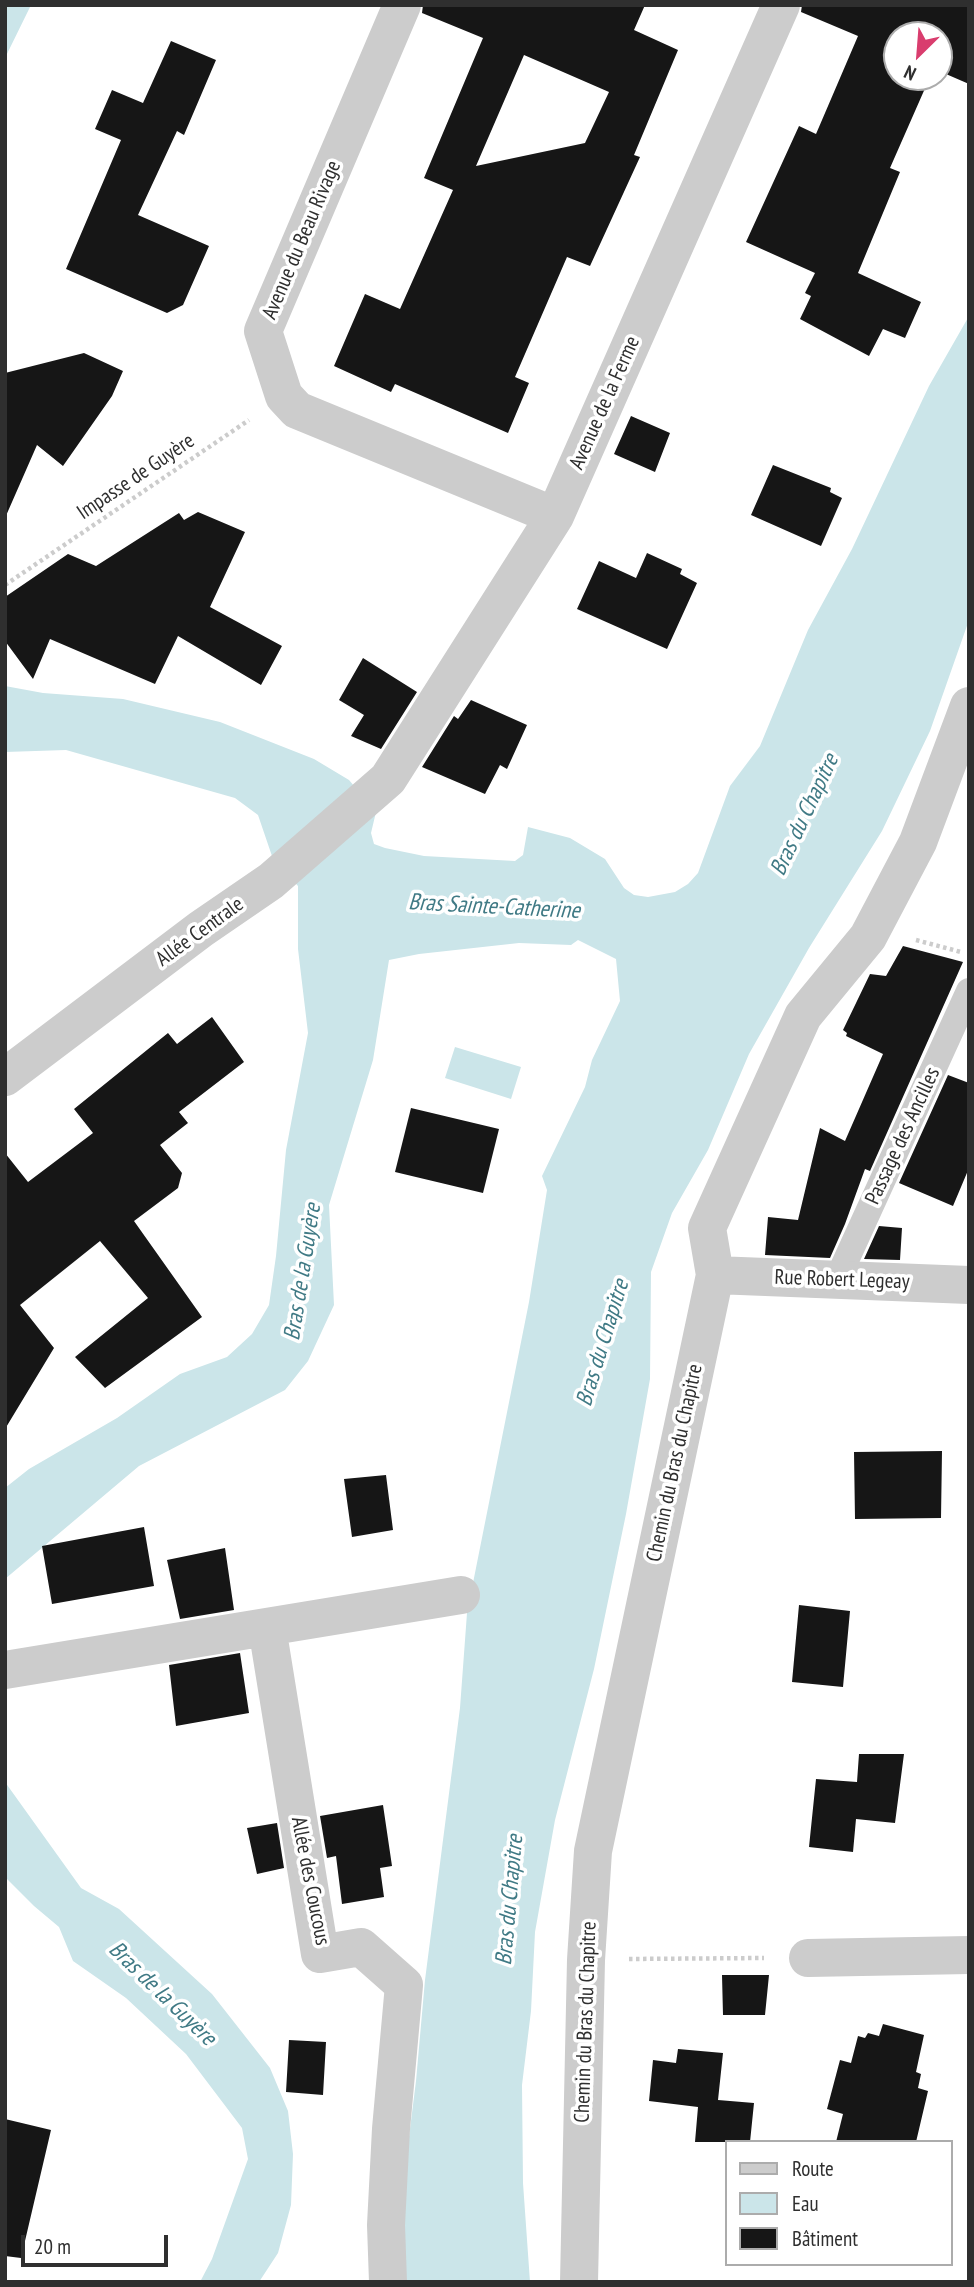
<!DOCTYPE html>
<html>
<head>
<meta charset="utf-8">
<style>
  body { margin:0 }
  #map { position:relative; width:974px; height:2287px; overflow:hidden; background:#fff; font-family:"PT Sans Narrow",sans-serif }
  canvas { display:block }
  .frame { position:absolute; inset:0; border:7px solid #2f2f2f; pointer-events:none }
  .legend { position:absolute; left:725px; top:2140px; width:228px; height:126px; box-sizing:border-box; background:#fff; border:2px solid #acacac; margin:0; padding:9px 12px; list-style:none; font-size:21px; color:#2f2f2f }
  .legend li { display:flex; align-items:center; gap:14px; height:35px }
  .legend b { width:35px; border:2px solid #acacac }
  .north { position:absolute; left:883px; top:21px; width:70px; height:70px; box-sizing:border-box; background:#fff; border:2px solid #acacac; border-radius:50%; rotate:205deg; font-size:19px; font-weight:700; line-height:28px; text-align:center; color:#2f2f2f }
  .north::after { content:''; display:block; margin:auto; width:24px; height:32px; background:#d93d6e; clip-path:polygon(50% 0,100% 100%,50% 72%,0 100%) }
  .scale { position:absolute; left:21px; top:2235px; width:147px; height:32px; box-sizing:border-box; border:4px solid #2f2f2f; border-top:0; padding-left:9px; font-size:21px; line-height:24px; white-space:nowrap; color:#2f2f2f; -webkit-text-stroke:5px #fff; paint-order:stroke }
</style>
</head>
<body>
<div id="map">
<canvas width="974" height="2287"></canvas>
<div class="frame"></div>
<ul class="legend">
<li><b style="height:9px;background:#ccc"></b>Route</li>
<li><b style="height:19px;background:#cbe5e9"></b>Eau</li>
<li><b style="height:19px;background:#161616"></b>Bâtiment</li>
</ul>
<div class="north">N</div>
<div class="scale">20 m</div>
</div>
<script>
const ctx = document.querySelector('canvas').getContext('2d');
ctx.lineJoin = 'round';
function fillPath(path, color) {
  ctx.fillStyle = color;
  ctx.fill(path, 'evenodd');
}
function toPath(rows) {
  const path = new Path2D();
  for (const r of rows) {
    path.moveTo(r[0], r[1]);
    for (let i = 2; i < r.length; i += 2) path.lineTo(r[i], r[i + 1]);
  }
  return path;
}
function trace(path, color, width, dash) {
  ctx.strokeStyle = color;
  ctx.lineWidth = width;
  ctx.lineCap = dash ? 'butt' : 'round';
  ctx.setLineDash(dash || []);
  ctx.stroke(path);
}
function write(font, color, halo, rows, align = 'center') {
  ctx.font = font + ' "PT Sans Narrow",sans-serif';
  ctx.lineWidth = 7;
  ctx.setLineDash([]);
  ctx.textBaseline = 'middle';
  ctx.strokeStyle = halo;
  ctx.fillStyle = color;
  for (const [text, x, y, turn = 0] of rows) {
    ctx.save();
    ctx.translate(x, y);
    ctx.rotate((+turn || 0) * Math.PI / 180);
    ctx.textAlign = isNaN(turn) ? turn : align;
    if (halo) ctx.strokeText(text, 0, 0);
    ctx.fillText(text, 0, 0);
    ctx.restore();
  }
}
fillPath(toPath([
  [5,5,31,5,5,58],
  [969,316,969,620,930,731,882,831,809,948,749,1054,708,1150,672,1213,651,1272,650,1379,626,1514,594,1669,555,1820,535,1932,531,2011,522,2085,523,2183,530,2282,403,2282,404,2177,416,2081,425,1980,460,1708,467,1613,529,1302,547,1190,542,1176,585,1087,592,1060,620,1001,616,959,578,940,571,945,519,943,419,954,389,960,373,1060,329,1205,334,1305,308,1361,285,1390,139,1466,5,1579,5,1488,29,1469,117,1418,180,1374,227,1357,252,1334,269,1305,276,1256,286,1150,308,1033,298,949,298,886,273,859,258,815,235,798,66,750,5,752,5,686,43,693,123,699,220,722,314,759,349,780,376,812,371,833,374,844,385,848,424,856,515,861,523,855,528,827,570,838,605,859,624,888,634,895,648,897,675,892,688,884,698,873,730,786,760,746,808,630,852,549,929,386],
  [455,1047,521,1067,511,1099,445,1078],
  [5,1782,81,1888,119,1909,212,1994,270,2068,288,2111,293,2154,291,2205,278,2253,259,2282,200,2282,212,2259,248,2159,242,2128,186,2054,126,1998,73,1961,59,1927,34,1906,5,1877]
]), '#cbe5e9');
fillPath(toPath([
  [423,5,645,5,634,30,678,50,634,155,640,157,590,266,567,257,515,377,529,383,508,433,395,384,391,392,334,366,365,294,400,309,453,190,424,178,483,38,422,13],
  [524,55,609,92,585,143,476,166],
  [802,5,969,5,969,84,939,71,939,35,897,35,897,77,930,77,890,168,900,172,858,273,921,302,905,338,883,329,869,356,800,319,811,296,805,293,815,273,746,242,799,126,816,134,858,36,801,12],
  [171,41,216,60,184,135,177,131,138,215,209,246,183,305,167,313,66,269,121,140,95,129,112,90,143,103],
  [84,353,123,371,112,396,63,466,37,445,5,518,5,373],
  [631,416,670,433,655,472,614,454],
  [773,465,831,488,830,492,842,498,821,546,751,515],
  [198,512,245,532,210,607,282,646,261,685,178,636,155,684,50,639,33,679,5,641,5,597,68,554,96,566,179,513,184,520],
  [647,553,682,569,680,574,697,583,667,649,577,609,599,561,636,578],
  [363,658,417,692,381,749,351,736,364,715,339,700],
  [471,700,527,725,507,769,500,765,485,794,422,767,454,716,458,719],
  [903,946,963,962,870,1171,865,1169,845,1224,830,1258,765,1255,768,1217,798,1220,820,1128,845,1141,883,1054,846,1036,847,1033,843,1030,870,974,886,976],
  [212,1017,244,1062,179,1112,188,1123,160,1145,182,1173,178,1188,134,1221,202,1317,105,1388,75,1357,148,1298,100,1241,20,1305,54,1348,5,1429,5,1153,28,1182,93,1133,74,1109,168,1033,177,1044],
  [948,1075,969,1083,969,1168,953,1206,899,1183],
  [411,1108,499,1129,483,1193,395,1172],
  [879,1226,902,1228,900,1260,864,1259],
  [942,1451,941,1518,855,1519,854,1452],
  [386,1475,393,1530,352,1537,344,1479],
  [144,1527,154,1586,52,1604,42,1546],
  [225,1548,234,1610,180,1619,167,1560],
  [799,1605,850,1611,843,1687,792,1682],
  [240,1653,249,1713,176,1726,169,1665],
  [859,1754,904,1754,895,1823,856,1819,853,1852,809,1847,816,1779,857,1782],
  [383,1805,392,1866,380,1868,384,1897,342,1904,336,1856,327,1858,320,1816],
  [277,1823,284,1868,257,1874,247,1828],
  [722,1975,769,1975,765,2015,723,2015],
  [883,2024,924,2035,916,2072,921,2074,918,2088,928,2091,916,2142,836,2142,843,2114,827,2109,840,2060,851,2063,858,2036,865,2038,868,2033,879,2036],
  [289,2040,326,2042,323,2095,286,2092],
  [678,2049,723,2053,718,2100,754,2103,750,2142,695,2142,698,2107,649,2101,653,2060,676,2063],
  [5,2119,51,2130,21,2258,5,2256]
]), '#161616');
trace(toPath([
  [5,585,249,420],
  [916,940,961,952],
  [629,1959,764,1958]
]), '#ccc', 4.5, [3.5, 3.5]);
trace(toPath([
  [837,1280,969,991]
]), '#ccc', 26);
trace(toPath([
  [402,5,263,331,284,396,297,410,555,516],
  [5,1077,201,929,271,881,388,779,555,516,781,5],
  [715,1275,969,1285],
  [267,1627,320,1954,361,1947,404,1985,391,2129,386,2225,388,2282],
  [5,1670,461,1595],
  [808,1958,969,1955],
  [579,2282,586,1960,593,1851,715,1275,707,1228,803,1016,868,937,918,842,969,706]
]), '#ccc', 38);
write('21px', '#2f2f2f', '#fff', [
  ["Avenue du Beau Rivage",302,240,-67],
  ["Avenue de la Ferme",605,403,-66],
  ["Impasse de Guyère",136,477,-34],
  ["Allée Centrale",200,932,-36],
  ["Passage des Ancilles",903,1136,-65],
  ["Rue Robert Legeay",842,1280,2],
  ["Chemin du Bras du Chapitre",675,1463,-78],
  ["Allée des Coucous",310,1881,79],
  ["Chemin du Bras du Chapitre",586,2022,-88]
]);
write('italic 23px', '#407a85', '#fff', [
  ["Bras du Chapitre",805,815,-65],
  ["Bras Sainte-Catherine",494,907,3],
  ["Bras de la Guyère",303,1272,-81],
  ["Bras du Chapitre",603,1343,-73],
  ["Bras du Chapitre",510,1900,-85],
  ["Bras de la Guyère",162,1994,44]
]);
</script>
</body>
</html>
